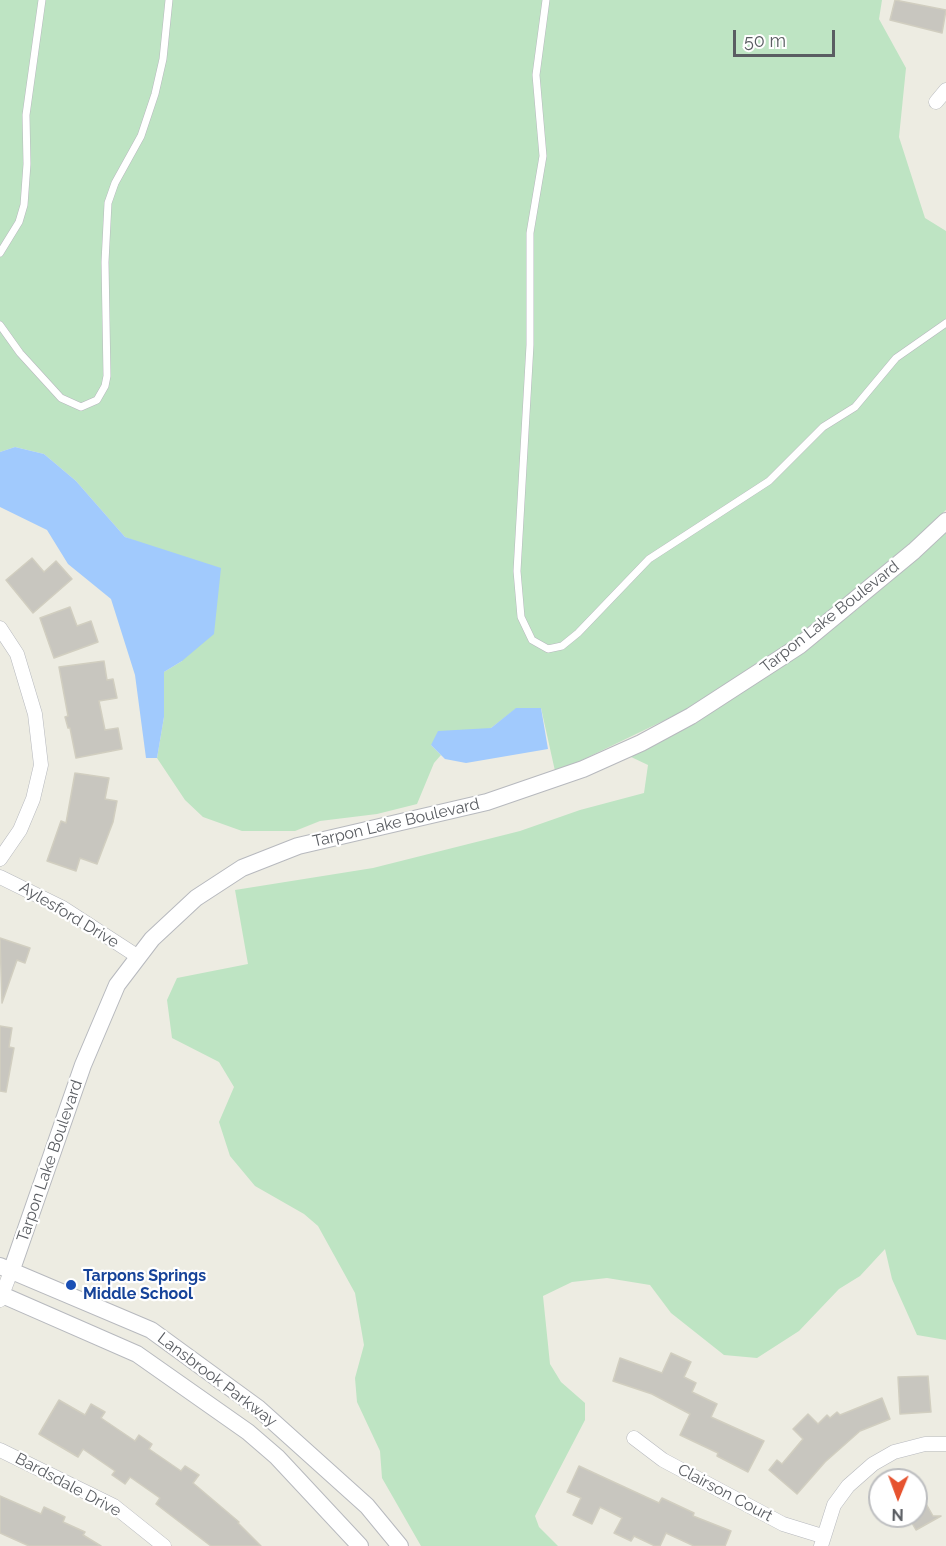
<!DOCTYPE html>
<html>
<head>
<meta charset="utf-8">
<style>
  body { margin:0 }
  #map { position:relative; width:946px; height:1546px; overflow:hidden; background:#edece2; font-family:Raleway,sans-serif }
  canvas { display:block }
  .north { position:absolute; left:868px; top:1468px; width:60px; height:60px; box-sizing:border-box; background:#fff; border:2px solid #bdbec0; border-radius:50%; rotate:181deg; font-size:16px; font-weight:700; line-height:24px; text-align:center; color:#5a5d62 }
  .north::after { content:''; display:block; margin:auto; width:21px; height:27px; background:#e6532f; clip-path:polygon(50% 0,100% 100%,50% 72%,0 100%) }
  .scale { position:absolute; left:733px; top:30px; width:102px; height:27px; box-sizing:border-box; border:3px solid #5a5d62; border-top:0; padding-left:8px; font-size:18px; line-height:21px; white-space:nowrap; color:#5a5d62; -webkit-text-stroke:4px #fff; paint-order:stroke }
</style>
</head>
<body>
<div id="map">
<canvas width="946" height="1546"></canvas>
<div class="north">N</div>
<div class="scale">50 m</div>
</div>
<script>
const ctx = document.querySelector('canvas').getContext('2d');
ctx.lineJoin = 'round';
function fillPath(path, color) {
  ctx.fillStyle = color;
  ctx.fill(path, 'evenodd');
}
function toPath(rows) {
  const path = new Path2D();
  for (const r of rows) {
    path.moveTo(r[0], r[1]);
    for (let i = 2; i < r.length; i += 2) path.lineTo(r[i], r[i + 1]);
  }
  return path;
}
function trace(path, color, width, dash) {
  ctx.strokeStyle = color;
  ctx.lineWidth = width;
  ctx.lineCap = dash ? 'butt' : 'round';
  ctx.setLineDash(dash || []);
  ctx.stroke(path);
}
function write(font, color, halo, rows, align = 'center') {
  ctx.font = font + ' Raleway,sans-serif';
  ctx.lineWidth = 4.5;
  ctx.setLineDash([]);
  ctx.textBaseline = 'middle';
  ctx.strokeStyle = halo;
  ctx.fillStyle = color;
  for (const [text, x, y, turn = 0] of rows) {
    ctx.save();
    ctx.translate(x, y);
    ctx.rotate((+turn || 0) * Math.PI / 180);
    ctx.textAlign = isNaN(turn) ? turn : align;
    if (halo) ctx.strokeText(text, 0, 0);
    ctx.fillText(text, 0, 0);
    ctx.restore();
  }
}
fillPath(toPath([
  [0,0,882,0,879,19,906,68,899,137,925,218,946,231,946,510,910,545,795,639,688,709,580,761,555,771,541,708,517,708,491,728,431,745,441,755,434,763,417,804,377,814,320,821,295,831,242,831,203,817,185,800,157,758,164,717,164,672,182,661,161,551,125,537,76,481,44,454,15,447,0,452],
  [946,531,946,1340,917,1335,892,1279,885,1249,860,1276,839,1289,799,1331,757,1358,724,1355,671,1313,650,1285,607,1278,572,1282,543,1296,550,1364,561,1382,585,1403,585,1420,535,1516,539,1527,558,1546,421,1546,382,1478,380,1451,357,1402,355,1378,364,1345,355,1293,318,1226,304,1214,255,1186,230,1156,219,1122,234,1087,219,1062,172,1038,167,1000,177,978,248,964,235,890,373,868,520,831,580,810,644,793,648,765,629,756,694,723,803,652,859,608]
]), '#bee4c3');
fillPath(toPath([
  [15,447,44,454,76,481,125,537,221,568,214,634,182,661,164,672,164,717,157,758,146,758,135,675,111,599,68,564,47,530,0,507,0,452],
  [516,708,541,708,548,749,466,763,445,759,431,745,438,731,491,728]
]), '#a1cafd');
const building = toPath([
  [895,0,946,10,942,33,890,20,895,0],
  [32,558,44,572,56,561,72,579,33,613,6,580,32,558],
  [70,607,77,626,91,621,98,642,54,658,40,618,70,607],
  [104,661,107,680,113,679,117,698,99,701,105,730,118,728,122,749,76,758,70,728,68,728,65,717,68,716,59,667,104,661],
  [75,773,109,778,105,799,117,801,113,822,97,864,80,858,76,871,47,861,61,821,66,823,75,773],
  [0,938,30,948,25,963,17,960,2,1003,0,938],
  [0,1026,12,1028,9,1047,14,1048,6,1092,0,1091,0,1026],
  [671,1353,691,1362,684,1377,696,1383,692,1392,717,1404,711,1417,764,1441,748,1472,717,1456,718,1453,680,1435,690,1414,652,1394,613,1381,620,1358,662,1373,671,1353],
  [928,1376,931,1412,900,1414,898,1377,928,1376],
  [882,1398,890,1419,860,1431,825,1462,797,1494,769,1470,777,1460,782,1464,803,1439,793,1429,808,1414,818,1424,827,1415,830,1418,837,1412,840,1415,882,1398],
  [59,1400,85,1415,91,1404,105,1412,101,1418,135,1441,139,1435,152,1444,149,1449,181,1471,185,1466,199,1475,193,1483,239,1522,238,1523,261,1546,211,1546,156,1504,160,1498,130,1477,125,1484,112,1475,115,1471,83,1449,78,1457,39,1434,59,1400],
  [579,1466,659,1503,662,1498,694,1513,693,1516,731,1531,725,1546,694,1546,666,1533,660,1546,655,1546,634,1536,631,1541,614,1533,622,1518,600,1507,592,1524,573,1515,581,1498,567,1492,579,1466],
  [916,1486,933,1516,941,1516,916,1530,908,1516,916,1516,916,1486],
  [0,1496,41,1514,44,1507,65,1517,63,1522,85,1532,83,1535,101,1546,29,1546,0,1533,0,1496]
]);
fillPath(building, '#c8c6bf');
trace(building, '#d1cec0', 1.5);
const service = toPath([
  [546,0,536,75,543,156,530,233,530,345,517,571,521,617,532,640,548,649,562,646,578,633,649,559,769,481,823,427,855,407,896,358,946,323],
  [0,253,19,222,24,205,27,164,26,115,42,0],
  [0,325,20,353,61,398,81,407,97,400,105,386,107,376,105,262,108,203,115,183,141,136,155,94,163,59,169,0]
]);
const minor = toPath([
  [936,102,946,90],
  [0,628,17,654,35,714,41,765,33,799,20,830,0,859],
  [0,877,63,908,137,956],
  [0,1300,12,1269],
  [634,1438,663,1460,783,1524,822,1536],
  [0,1450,114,1506,164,1546],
  [821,1546,834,1505,848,1486,873,1464,894,1452,925,1444,946,1444]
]);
const tertiary = toPath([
  [0,1266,151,1330,258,1408,367,1506,400,1546],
  [12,1269,83,1065,117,985,152,939,196,898,242,868,298,846,487,802,583,769,641,743,691,716,799,646,914,551,946,521],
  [0,1294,137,1354,248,1432,277,1457,360,1546]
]);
trace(service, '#b7b9be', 8);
trace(minor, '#b7b9be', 15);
trace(tertiary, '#b7b9be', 18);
trace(service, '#fff', 7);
trace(minor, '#fff', 14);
trace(tertiary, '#fff', 16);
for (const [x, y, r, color] of [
  [71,1285,6,"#1a4fb4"]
]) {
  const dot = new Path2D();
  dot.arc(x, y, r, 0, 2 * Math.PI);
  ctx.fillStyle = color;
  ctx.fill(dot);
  trace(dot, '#fff', 2);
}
write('16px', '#5a5d62', '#fff', [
  ["Tarpon Lake Boulevard",830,617,-38],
  ["Tarpon Lake Boulevard",396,823,-13],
  ["Aylesford Drive",69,915,31],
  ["Tarpon Lake Boulevard",50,1161,-71],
  ["Lansbrook Parkway",217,1380,37],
  ["Bardsdale Drive",68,1485,28],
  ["Clairson Court",725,1493,28]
]);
write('bold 16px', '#164399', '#fff', [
  ["Tarpons Springs",83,1276],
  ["Middle School",83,1294]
], 'left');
</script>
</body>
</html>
